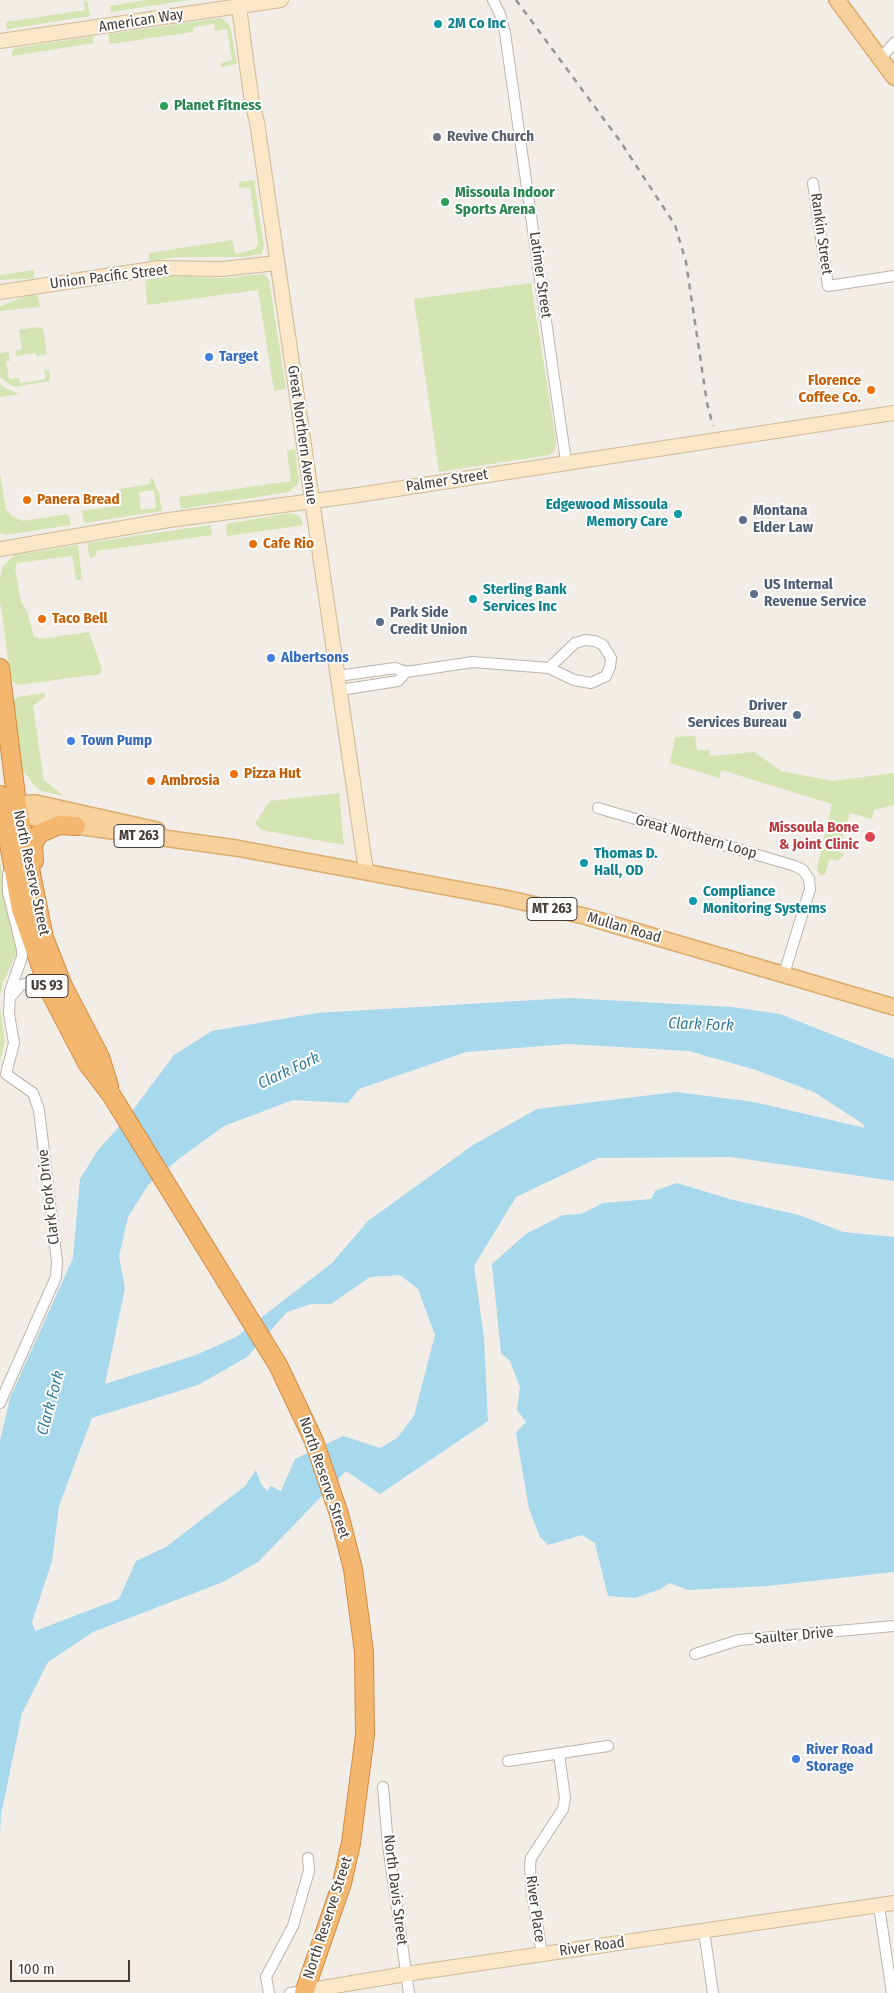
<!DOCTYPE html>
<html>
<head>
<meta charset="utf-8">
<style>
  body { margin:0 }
  #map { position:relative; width:894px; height:1993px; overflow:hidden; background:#f2ede7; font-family:"Fira Sans Condensed",sans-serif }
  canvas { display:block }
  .scale { position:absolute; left:10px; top:1960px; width:120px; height:22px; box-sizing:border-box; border:2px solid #453d36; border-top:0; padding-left:6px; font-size:15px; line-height:18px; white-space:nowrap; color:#453d36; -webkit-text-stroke:4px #fff; paint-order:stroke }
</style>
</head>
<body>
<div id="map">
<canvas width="894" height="1993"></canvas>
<div class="scale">100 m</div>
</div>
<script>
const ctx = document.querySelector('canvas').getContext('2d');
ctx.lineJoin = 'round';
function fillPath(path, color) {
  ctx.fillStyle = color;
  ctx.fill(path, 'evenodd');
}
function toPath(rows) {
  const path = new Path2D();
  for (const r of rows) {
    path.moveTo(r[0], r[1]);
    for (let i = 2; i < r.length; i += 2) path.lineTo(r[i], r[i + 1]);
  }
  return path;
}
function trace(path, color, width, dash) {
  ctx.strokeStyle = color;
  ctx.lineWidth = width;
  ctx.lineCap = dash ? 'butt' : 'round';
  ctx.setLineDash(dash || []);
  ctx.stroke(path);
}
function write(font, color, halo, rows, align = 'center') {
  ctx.font = font + ' "Fira Sans Condensed",sans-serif';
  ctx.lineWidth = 4;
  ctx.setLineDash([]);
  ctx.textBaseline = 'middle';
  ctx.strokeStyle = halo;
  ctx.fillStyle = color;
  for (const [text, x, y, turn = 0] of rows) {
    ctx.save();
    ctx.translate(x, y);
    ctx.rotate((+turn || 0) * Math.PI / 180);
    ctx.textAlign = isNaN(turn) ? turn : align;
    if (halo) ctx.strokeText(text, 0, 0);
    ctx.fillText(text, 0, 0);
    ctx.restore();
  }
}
fillPath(toPath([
  [146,0,190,0,111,12,110,6],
  [84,1,87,1,90,16,7,29,6,22,85,10],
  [221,18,230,26,237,64,221,67,221,63,232,60,227,29,215,31,214,24,193,27,193,32,110,44,108,34],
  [93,36,94,43,12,56,12,51,15,48],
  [254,180,264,247,261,254,243,257,178,257,149,261,149,253,232,240,235,254,255,249,258,243,250,187,239,188,239,182],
  [34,270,34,278,0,280,0,275],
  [264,274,269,280,286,389,274,391,258,290,147,305,145,280,170,276,225,278],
  [531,283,556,441,555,450,549,455,439,472,414,299],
  [32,294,37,295,40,305,38,307,0,311,0,306],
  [38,327,43,329,47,354,36,356,36,353,16,356,15,351,22,349,19,330],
  [8,352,10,361,6,361,9,379,19,378,20,383,46,379,44,369,50,372,49,381,14,387,6,382,0,376,0,353],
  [0,384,5,388,19,394,0,397],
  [295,449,299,480,298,484,289,492,181,509,179,497,291,481,287,451],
  [0,473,6,509,12,516,23,521,68,514,71,525,5,535,0,533],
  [152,477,159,494,162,511,84,523,82,511,122,505,120,489,150,484,150,479],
  [154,490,156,508,141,510,139,492],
  [290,513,300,516,303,525,227,536,226,524],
  [210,525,212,535,97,551,96,556,90,558,87,543],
  [78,545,82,580,76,580,72,556,17,563,15,569,21,602,27,611,34,637,41,639,89,632,102,669,101,674,17,685,9,679,8,657,0,601,0,579,3,566,14,555],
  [45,693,45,697,33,706,44,780,64,796,41,791,33,784,19,765,10,705,17,697],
  [695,736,697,750,709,750,710,756,754,752,781,771,832,781,894,773,894,805,874,810,872,819,850,813,839,850,844,855,838,861,830,859,825,874,820,876,817,868,832,804,721,770,719,778,670,763,675,737],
  [339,793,344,845,261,830,255,823,270,801],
  [0,860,4,894,17,953,3,982,0,996],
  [0,1007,5,1042,0,1062]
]), '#d4e4b2');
fillPath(toPath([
  [569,998,732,1007,780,1014,894,1059,894,1181,731,1157,598,1158,516,1197,474,1266,484,1338,488,1421,380,1494,346,1471,258,1562,223,1582,93,1632,48,1662,22,1713,1,1815,0,1834,0,1441,10,1398,73,1258,80,1179,98,1150,127,1118,174,1055,212,1031,317,1013],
  [568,1044,689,1051,756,1070,814,1092,863,1124,865,1128,754,1102,676,1092,537,1109,473,1145,368,1221,332,1263,236,1337,196,1355,105,1384,125,1288,119,1256,128,1217,148,1185,180,1158,224,1126,293,1100,348,1103,359,1089,466,1052],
  [400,1275,418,1289,435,1335,414,1416,397,1438,380,1448,343,1436,295,1459,281,1491,271,1486,267,1491,261,1484,256,1470,245,1486,166,1547,136,1561,119,1599,35,1631,32,1622,52,1561,59,1506,92,1418,198,1385,247,1357,287,1312,311,1304,331,1304,370,1277],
  [677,1183,733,1200,799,1215,843,1232,894,1237,894,1572,767,1586,688,1590,669,1583,661,1589,635,1598,608,1596,595,1543,582,1535,548,1545,540,1537,529,1509,516,1433,526,1422,517,1410,520,1387,510,1361,501,1353,492,1264,526,1234,563,1215,581,1214,603,1203,651,1199,655,1191]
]), '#a7d8eb');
const street = toPath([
  [493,0,500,14,505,33,566,462],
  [881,58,894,43],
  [813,183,828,286,894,276],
  [338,676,395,668,406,672,473,662,549,668,574,680,591,683,606,676,610,667,611,658,603,645,595,641,585,640,575,643,549,668],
  [340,690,398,681,406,672],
  [598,808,795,866,803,870,809,879,810,889,784,974],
  [10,997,21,985,32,982,48,989],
  [0,1403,56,1277,57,1262,39,1110,33,1093,6,1074,14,1043,9,1014,10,991,22,957,22,949,8,892,8,874],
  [695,1654,739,1640,894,1626],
  [508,1761,608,1746],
  [383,1787,388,1845,409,1993],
  [879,1906,892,1993],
  [704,1931,713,1993],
  [542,1954,531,1886,530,1865,531,1858,563,1809,565,1798,559,1754],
  [269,1993,266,1977,293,1926,309,1871,308,1858],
  [290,1993,305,1991]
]);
const secondary = toPath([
  [238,0,252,103,257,122,366,871],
  [0,41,281,0],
  [0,292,159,268,222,269,277,263],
  [0,549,169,520,351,496,894,413],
  [305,1991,406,1974,894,1903]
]);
const primary = toPath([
  [837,0,894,77],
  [11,804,36,803,157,830],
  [17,804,34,818,76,826,236,848,505,898,584,916,894,1007]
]);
const highway = toPath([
  [0,668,17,804,44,938,63,986,100,1057,109,1086],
  [0,795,21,909,49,990,87,1063,112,1096,278,1365,314,1441,339,1514,353,1569,364,1652,365,1735,351,1843,342,1883,304,1993],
  [34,861,33,844,39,834,59,825,76,826]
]);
trace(street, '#bdb4aa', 12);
trace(secondary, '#cfba99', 16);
trace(primary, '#dbac6c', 18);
trace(highway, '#d28a41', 20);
trace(street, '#fff', 10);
trace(secondary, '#fbe8c8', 14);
trace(primary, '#f7d19b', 15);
trace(highway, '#f3b770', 18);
trace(toPath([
  [516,0,620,141,675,225,686,262,707,403,713,426]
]), '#959595', 2.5, [6, 6]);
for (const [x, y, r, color] of [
  [438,24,5,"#0f9aa8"],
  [164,106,5,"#2e9e5b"],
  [437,137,5,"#6b7280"],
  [445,202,5,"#2e9e5b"],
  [209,357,5,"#3f7fe0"],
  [871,390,5,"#e8710a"],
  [27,500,5,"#e8710a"],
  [678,514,5,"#0f9aa8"],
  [743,520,5,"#5c6f8a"],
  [253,544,5,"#e8710a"],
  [754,594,5,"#5c6f8a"],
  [473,599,5,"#0f9aa8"],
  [42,619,5,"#e8710a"],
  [380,622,5,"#5c6f8a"],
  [271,658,5,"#3f7fe0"],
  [797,715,5,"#5c6f8a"],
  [71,741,5,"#3f7fe0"],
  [234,774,5,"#e8710a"],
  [151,781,5,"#e8710a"],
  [870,837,6,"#e0444e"],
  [584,863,5,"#0f9aa8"],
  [693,901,5,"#0f9aa8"],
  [796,1759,5,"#3f7fe0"]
]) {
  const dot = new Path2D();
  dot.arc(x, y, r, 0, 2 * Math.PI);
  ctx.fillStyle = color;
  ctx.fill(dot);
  trace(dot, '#fff', 2);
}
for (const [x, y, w] of [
  [139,836,50],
  [552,909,50],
  [47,986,42]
]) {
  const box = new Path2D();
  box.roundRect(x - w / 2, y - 11.5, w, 23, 4);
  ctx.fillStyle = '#fff';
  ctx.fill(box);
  trace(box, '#453d36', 1);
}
write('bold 14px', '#453d36', null, [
  ["MT 263",139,836],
  ["MT 263",552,909],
  ["US 93",47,986]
]);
write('15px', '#453d36', '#fff', [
  ["American Way",141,21,-9],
  ["Rankin Street",821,234,82],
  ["Latimer Street",540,275,82],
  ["Union Pacific Street",109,277,-7],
  ["Great Northern Avenue",302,435,82],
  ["Palmer Street",447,481,-9],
  ["Great Northern Loop",696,837,16],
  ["North Reserve Street",31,873,78],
  ["Mullan Road",624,928,16],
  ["Clark Fork Drive",49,1197,-97],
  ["North Reserve Street",324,1478,71],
  ["Saulter Drive",794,1636,-5],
  ["North Davis Street",395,1890,83],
  ["River Place",535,1909,82],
  ["North Reserve Street",328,1918,-72],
  ["River Road",592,1947,-8]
]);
write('bold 15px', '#0d838f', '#fff', [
  ["2M Co Inc",448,24],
  ["Edgewood Missoula",668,505,"right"],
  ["Memory Care",668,522,"right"],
  ["Sterling Bank",483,590],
  ["Services Inc",483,607],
  ["Thomas D.",594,854],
  ["Hall, OD",594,871],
  ["Compliance",703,892],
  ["Monitoring Systems",703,909]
], 'left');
write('bold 15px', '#27864d', '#fff', [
  ["Planet Fitness",174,106],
  ["Missoula Indoor",455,193],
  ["Sports Arena",455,210]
], 'left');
write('bold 15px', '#5b616d', '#fff', [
  ["Revive Church",447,137]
], 'left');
write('bold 15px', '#366cbe', '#fff', [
  ["Target",219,357],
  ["Albertsons",281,658],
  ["Town Pump",81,741],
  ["River Road",806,1750],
  ["Storage",806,1767]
], 'left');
write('bold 15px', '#c56008', '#fff', [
  ["Florence",861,381,"right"],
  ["Coffee Co.",861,398,"right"],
  ["Panera Bread",37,500],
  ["Cafe Rio",263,544],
  ["Taco Bell",52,619],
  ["Pizza Hut",244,774],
  ["Ambrosia",161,781]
], 'left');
write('bold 15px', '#4e5e75', '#fff', [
  ["Montana",753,511],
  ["Elder Law",753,528],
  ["US Internal",764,585],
  ["Revenue Service",764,602],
  ["Park Side",390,613],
  ["Credit Union",390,630],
  ["Driver",787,706,"right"],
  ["Services Bureau",787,723,"right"]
], 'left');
write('bold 15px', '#be3a42', '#fff', [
  ["Missoula Bone",859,828],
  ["& Joint Clinic",859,845]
], 'right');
write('italic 16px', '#337b9a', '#fff', [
  ["Clark Fork",701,1025,2],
  ["Clark Fork",289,1071,-25],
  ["Clark Fork",51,1403,-75]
]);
</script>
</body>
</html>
